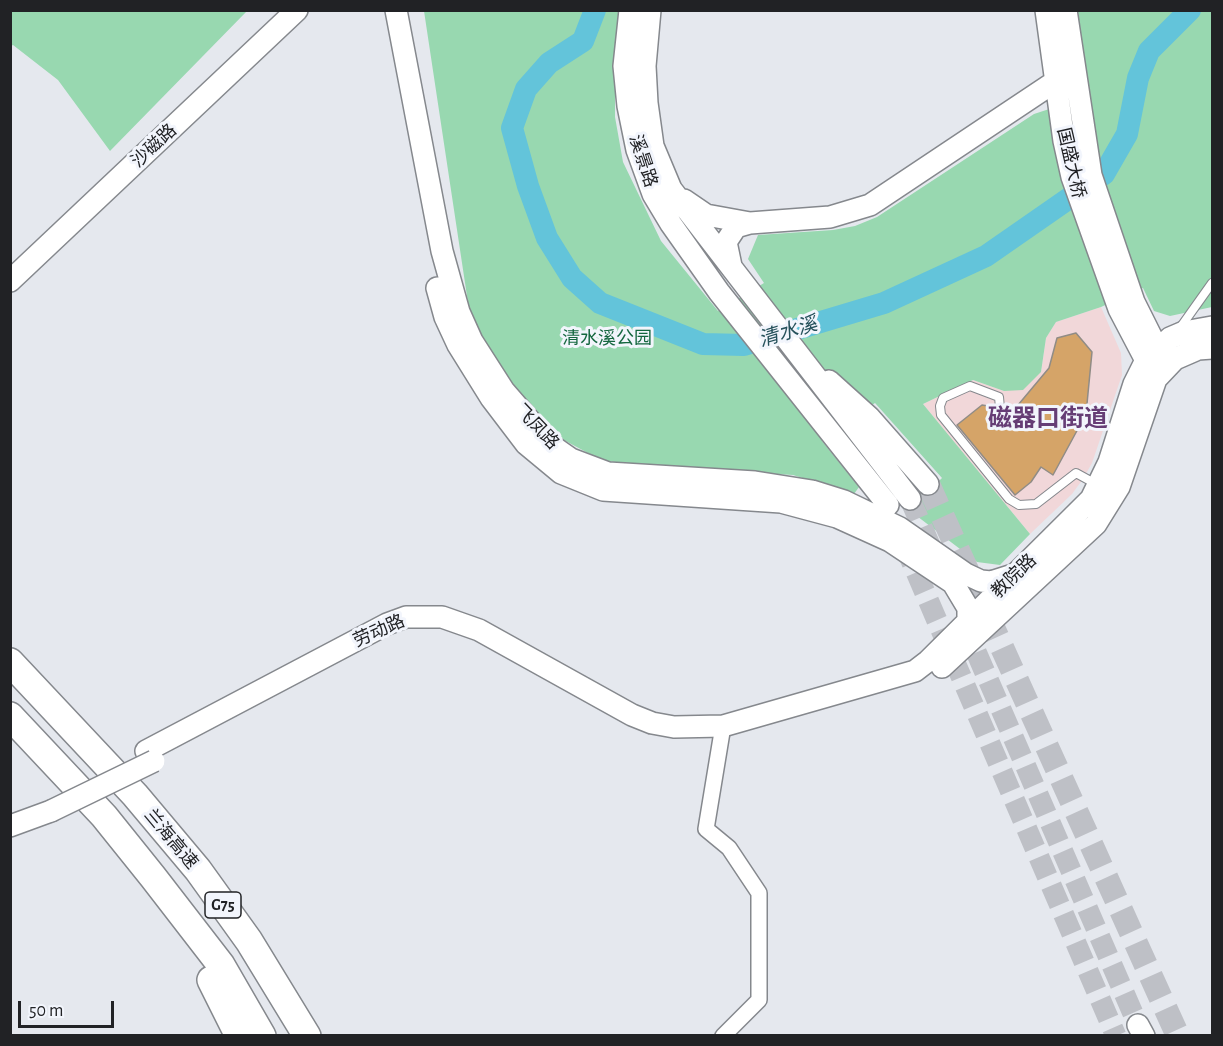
<!DOCTYPE html>
<html>
<head>
<meta charset="utf-8">
<style>
  body { margin:0 }
  #map { position:relative; width:1223px; height:1046px; overflow:hidden; background:#e5e8ee; font-family:"Alegreya Sans",sans-serif }
  canvas { display:block }
  .frame { position:absolute; inset:0; border:12px solid #212225; pointer-events:none }
  .scale { position:absolute; left:18px; top:1001px; width:96px; height:27px; box-sizing:border-box; border:3px solid #212225; border-top:0; padding-left:8px; font-size:18px; line-height:21px; white-space:nowrap; color:#212225; -webkit-text-stroke:4px #f2f5fc; paint-order:stroke }
</style>
</head>
<body>
<div id="map">
<canvas width="1223" height="1046"></canvas>
<div class="frame"></div>
<div class="scale">50 m</div>
</div>
<script>
const ctx = document.querySelector('canvas').getContext('2d');
ctx.lineJoin = 'round';
function fillPath(path, color) {
  ctx.fillStyle = color;
  ctx.fill(path, 'evenodd');
}
function toPath(rows) {
  const path = new Path2D();
  for (const r of rows) {
    path.moveTo(r[0], r[1]);
    for (let i = 2; i < r.length; i += 2) path.lineTo(r[i], r[i + 1]);
  }
  return path;
}
function trace(path, color, width, dash) {
  ctx.strokeStyle = color;
  ctx.lineWidth = width;
  ctx.lineCap = dash ? 'butt' : 'round';
  ctx.setLineDash(dash || []);
  ctx.stroke(path);
}
function write(font, color, halo, rows, align = 'center') {
  ctx.font = font + ' "Alegreya Sans","Noto Sans SC",sans-serif';
  ctx.lineWidth = 6;
  ctx.setLineDash([]);
  ctx.textBaseline = 'middle';
  ctx.strokeStyle = halo;
  ctx.fillStyle = color;
  for (const [text, x, y, turn = 0] of rows) {
    ctx.save();
    ctx.translate(x, y);
    ctx.rotate((+turn || 0) * Math.PI / 180);
    ctx.textAlign = isNaN(turn) ? turn : align;
    if (halo) ctx.strokeText(text, 0, 0);
    ctx.fillText(text, 0, 0);
    ctx.restore();
  }
}
fillPath(toPath([
  [1101,307,1121,353,1122,375,1092,463,1083,479,1072,494,1030,534,923,404,973,380,1004,391,1041,372,1046,338,1056,322]
]), '#f1d7d9');
fillPath(toPath([
  [11,10,247,10,247,11,110,151,58,80,13,45,11,46],
  [424,11,619,11,615,59,615,117,623,162,661,241,718,311,764,283,748,259,758,235,833,230,855,226,877,217,1034,114,1086,97,1078,11,1212,11,1212,307,1170,316,1154,311,1143,288,1101,307,1056,322,1046,338,1041,372,1023,390,1004,391,973,380,923,404,1030,534,1000,565,977,562,909,510,942,478,875,403,822,441,859,487,854,494,793,475,637,465,601,460,560,438,529,408,498,368,470,316]
]), '#98d8b0');
trace(toPath([
  [595,10,583,41,549,63,526,89,512,128,528,186,547,238,572,278,600,303,703,344,744,345,884,303,986,256,1104,174,1127,134,1138,78,1149,51,1190,10]
]), '#63c4da', 22);
const building = toPath([
  [1076,333,1092,352,1086,414,1053,475,1041,467,1031,482,1015,495,957,425,982,405,994,407,998,414,1006,409,1013,411,1049,368,1057,338,1076,333]
]);
fillPath(building, '#d5a468');
trace(building, '#908c86', 1.5);
trace(toPath([
  [910,499,935,557],
  [904,544,1116,1036],
  [964,624,1138,1025]
]), '#bec0c6', 21, [21, 10]);
trace(toPath([
  [928,484,1178,1036]
]), '#bec0c6', 24, [24, 12]);
const lane = toPath([
  [1180,328,1212,283],
  [1000,408,999,397,970,386,943,398,940,406,941,415,1009,499,1019,505,1036,504,1076,473,1096,484]
]);
const street = toPath([
  [723,1036,759,1000,759,893,729,848,706,829,723,726]
]);
const secondary = toPath([
  [396,10,442,251,459,312,472,341,504,391,551,445,571,459,608,473,755,482,812,491,844,501,900,528,966,574,981,581,991,582,1013,575],
  [630,10,624,66,628,106,637,150,653,194,671,224,719,292,888,505],
  [650,10,645,66,647,103,653,146,671,189,910,499],
  [1046,10,1064,141,1072,177,1119,309,1151,370],
  [1066,10,1091,175,1134,302,1163,360],
  [684,200,706,215,750,223],
  [731,266,726,242,736,227,750,223,830,217,870,205,1056,81],
  [10,281,297,10],
  [437,288,445,317,458,345,491,398,526,444,561,473,603,490,781,502,837,517,890,541,953,583,968,608,968,622],
  [829,381,869,417,928,484],
  [942,667,1096,524,1119,487,1156,379,1175,359,1198,349,1212,348],
  [146,751,387,624,406,617,442,617,479,630,632,715,652,723,674,727,723,726,915,671,928,661,1091,499,1109,462,1134,384,1146,360,1170,338,1184,332,1212,327],
  [10,826,51,811],
  [1138,1025,1144,1036]
]);
const highway = toPath([
  [10,662,135,795,198,870,249,941,307,1036],
  [10,716,104,816,153,877,221,965,262,1036],
  [211,980,239,1036]
]);
trace(lane, '#85888d', 10);
trace(street, '#85888d', 18);
trace(secondary, '#85888d', 24);
trace(highway, '#85888d', 30);
trace(lane, '#fff', 8);
trace(street, '#fff', 15);
trace(secondary, '#fff', 21);
trace(highway, '#fff', 27);
const secondaryBridge = toPath([
  [51,811,154,761]
]);
trace(secondaryBridge, '#85888d', 24, []);
trace(secondaryBridge, '#fff', 21);
for (const [x, y, w] of [
  [223,905,36]
]) {
  const box = new Path2D();
  box.roundRect(x - w / 2, y - 13, w, 26, 4.5);
  ctx.fillStyle = '#f2f5fc';
  ctx.fill(box);
  trace(box, '#212225', 1.5);
}
write('bold 16px', '#212225', null, [
  ["G75",223,905]
]);
write('18px', '#212225', '#f2f5fc', [
  ["沙磁路",154,146,-43],
  ["溪景路",643,161,72],
  ["国盛大桥",1071,163,77],
  ["飞凤路",537,427,46],
  ["教院路",1014,576,-44],
  ["劳动路",379,631,-24],
  ["兰海高速",171,839,50]
]);
write('18px', '#14673f', '#f2f5fc', [
  ["清水溪公园",607,339]
]);
write('italic 20px', '#26515b', '#f2f5fc', [
  ["清水溪",788,332,-17]
]);
write('bold 24px', '#663d75', '#f2f5fc', [
  ["磁器口街道",1048,419]
]);
</script>
</body>
</html>
